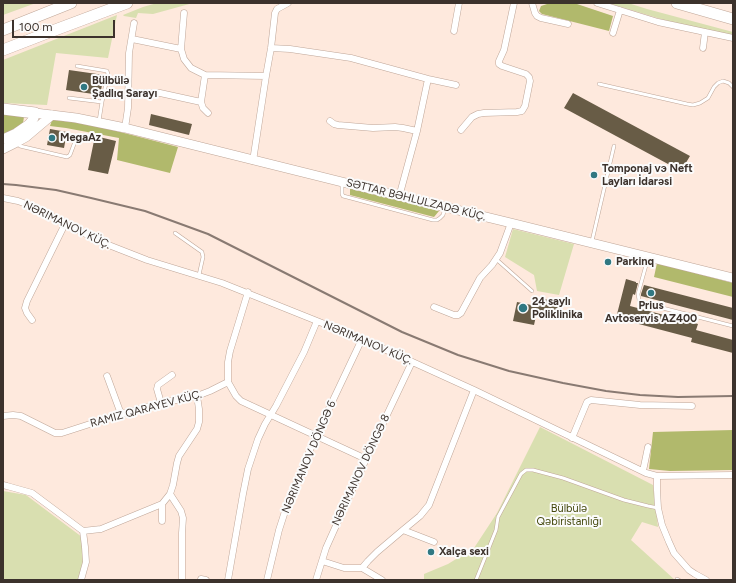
<!DOCTYPE html>
<html>
<head>
<meta charset="utf-8">
<style>
  body { margin:0 }
  #map { position:relative; width:736px; height:583px; overflow:hidden; background:#fee9dd; font-family:Figtree,sans-serif }
  canvas { display:block }
  .frame { position:absolute; inset:0; border:4px solid #3c322c; pointer-events:none }
  .scale { position:absolute; left:12px; top:20px; width:103px; height:18px; box-sizing:border-box; border:2px solid #3c322c; border-top:0; padding-left:5px; font-size:12px; line-height:14px; white-space:nowrap; color:#3c322c; -webkit-text-stroke:3px #fbfbfb; paint-order:stroke }
</style>
</head>
<body>
<div id="map">
<canvas width="736" height="583"></canvas>
<div class="frame"></div>
<div class="scale">100 m</div>
</div>
<script>
const ctx = document.querySelector('canvas').getContext('2d');
ctx.lineJoin = 'round';
function fillPath(path, color) {
  ctx.fillStyle = color;
  ctx.fill(path, 'evenodd');
}
function toPath(rows) {
  const path = new Path2D();
  for (const r of rows) {
    path.moveTo(r[0], r[1]);
    for (let i = 2; i < r.length; i += 2) path.lineTo(r[i], r[i + 1]);
  }
  return path;
}
function trace(path, color, width, dash) {
  ctx.strokeStyle = color;
  ctx.lineWidth = width;
  ctx.lineCap = dash ? 'butt' : 'round';
  ctx.setLineDash(dash || []);
  ctx.stroke(path);
}
function write(font, color, halo, rows, align = 'center') {
  ctx.font = font + ' Figtree,sans-serif';
  ctx.lineWidth = 4;
  ctx.setLineDash([]);
  ctx.textBaseline = 'middle';
  ctx.strokeStyle = halo;
  ctx.fillStyle = color;
  for (const [text, x, y, turn = 0] of rows) {
    ctx.save();
    ctx.translate(x, y);
    ctx.rotate((+turn || 0) * Math.PI / 180);
    ctx.textAlign = isNaN(turn) ? turn : align;
    if (halo) ctx.strokeText(text, 0, 0);
    ctx.fillText(text, 0, 0);
    ctx.restore();
  }
}
fillPath(toPath([
  [3,3,36,3,3,15],
  [157,3,193,3,153,14,138,13,136,18,124,16,123,15,143,7],
  [608,3,628,3,647,9,733,32,733,36,664,20],
  [117,15,108,58,56,53,47,105,3,103,3,60],
  [513,229,574,244,559,295,537,291,534,275,505,257],
  [540,427,653,485,658,527,642,522,631,540,675,580,424,580,424,574,448,564,474,548,497,513],
  [3,491,26,495,82,537,84,565,79,580,3,580]
]), '#d9dfb0');
fillPath(toPath([
  [550,3,574,3,613,16,609,31,542,14,539,11,541,6],
  [3,114,21,115,24,117,23,123,18,129,3,134],
  [52,120,76,122,101,127,178,147,170,173,117,160,119,138,66,128,50,126],
  [350,187,439,211,434,217,350,195],
  [657,263,733,283,733,297,654,277],
  [733,430,733,470,670,471,649,469,653,432]
]), '#b1b96c');
fillPath(toPath([
  [69,70,104,75,100,95,66,90],
  [573,93,690,156,681,171,564,108],
  [151,114,192,124,189,135,149,125],
  [50,129,67,132,64,148,47,145],
  [95,136,116,141,108,174,88,170],
  [626,279,636,282,636,283,638,283,635,295,633,294,630,306,698,324,696,330,733,340,733,353,691,342,692,338,616,318],
  [644,285,733,308,733,320,641,296,641,294],
  [543,299,562,302,559,320,536,316,534,325,513,321,517,302,536,306,536,303,542,304]
]), '#685c46');
const lane = toPath([
  [77,66,107,71,108,74,102,102],
  [599,84,687,104,693,105,700,103,708,98,714,87,718,83,723,81,729,83,733,87],
  [69,98,102,102,99,121],
  [18,144,20,146,24,147,67,157,70,155,76,139],
  [342,184,342,194,343,196,347,197,433,220,437,220,440,218,443,215,445,208],
  [175,233,202,252,203,257,199,275],
  [592,241,614,146],
  [648,258,638,294,639,300,643,303,733,326],
  [496,259,532,291],
  [677,579,679,580],
  [476,580,496,530,498,517,521,474,526,470,533,470,563,478,624,500,648,506,658,508]
]);
const street = toPath([
  [532,3,535,13,537,16,541,18,568,24],
  [597,3,658,22,733,38],
  [454,31,459,3],
  [613,33,620,10],
  [132,39,181,49,184,13],
  [271,48,290,49,351,58,428,79,417,131,399,197],
  [703,48,705,32],
  [181,49,184,59,191,68,205,75,266,76],
  [205,75,201,102,203,108,208,113],
  [428,79,456,85],
  [128,93,160,93,201,102],
  [330,121,334,124,338,125,373,128,395,127,403,128,417,131],
  [125,128,128,108,129,53,134,23],
  [461,130,472,117,478,114,484,113,517,112,522,111,525,106,530,81,529,77,526,74,502,66,499,64,499,61,504,50,514,3],
  [253,161,266,76,271,48,275,13,277,9,288,3],
  [3,198,18,201,34,207,101,242,147,260,222,283,362,339,474,390,646,473,657,476,733,475],
  [434,307,454,315,458,315,461,313,480,278,492,265,500,253,511,223],
  [32,320,27,313,25,308,27,301,65,224],
  [107,376,121,414],
  [228,382,228,362,230,351,248,292],
  [161,403,157,389,158,385,172,375],
  [3,416,13,415,21,416,55,433,62,433,121,414,161,403,197,396,210,391,228,382,236,396,241,401,366,459],
  [572,438,587,402,591,400,640,405,692,406],
  [643,471,648,447],
  [657,476,657,490,658,508,662,525,669,542,674,553,689,570,695,574,706,580],
  [3,485,7,486,32,493,83,531,101,529,162,504,170,494,173,485,177,463,179,456,197,429,199,422,199,409,197,396],
  [170,494,181,511,183,518,182,533,182,580],
  [162,504,162,521],
  [403,530,434,542],
  [322,561,344,568,362,568,368,561,377,552,403,530,420,516,429,505,474,390],
  [362,568,382,580],
  [201,579,206,580],
  [81,580,86,562,85,547,83,531],
  [228,580,243,494,248,469,258,439,265,424,276,406,304,352,317,321],
  [267,580,279,530,288,502,316,436,362,339],
  [316,580,326,548,366,459,412,362]
]);
const secondary = toPath([
  [3,139,16,133,29,124,34,118,35,113,76,118,125,128,342,182,511,223,733,278],
  [3,149,17,142,26,137,52,115]
]);
const highway = toPath([
  [677,3,733,19],
  [3,30,71,3],
  [3,50,47,33,127,3],
  [3,109,35,113]
]);
trace(lane, '#bfa698', 4);
trace(street, '#bfa698', 7);
trace(secondary, '#bfa698', 10);
trace(highway, '#bfa698', 12);
trace(lane, '#fff', 3);
trace(street, '#fff', 6);
trace(secondary, '#fff', 9);
trace(highway, '#fff', 11);
trace(toPath([
  [3,184,16,185,56,190,91,198,145,211,208,234,402,332,458,355,509,371,563,383,606,391,640,395,678,397,733,396]
]), '#897a72', 2);
for (const [x, y, r, color] of [
  [84,87,4,"#307882"],
  [52,138,4,"#307882"],
  [594,175,4,"#307882"],
  [608,262,4,"#307882"],
  [651,293,4,"#307882"],
  [523,308,5,"#307882"],
  [431,552,4,"#307882"]
]) {
  const dot = new Path2D();
  dot.arc(x, y, r, 0, 2 * Math.PI);
  ctx.fillStyle = color;
  ctx.fill(dot);
  trace(dot, '#fbfbfb', 1.5);
}
write('bold 11px', '#3c322c', '#fbfbfb', [
  ["Bülbülə",92,81],
  ["Şadlıq Sarayı",92,94],
  ["MegaAz",60,138],
  ["Tomponaj vэ Neft",602,169],
  ["Layları İdarəsi",602,182],
  ["Parkinq",616,262],
  ["24 saylı",532,302],
  ["Poliklinika",532,315],
  ["Prius",651,306,"center"],
  ["Avtoservis AZ400",651,319,"center"],
  ["Xalça sexi",439,552]
], 'left');
write('11px', '#3c322c', '#fbfbfb', [
  ["SƏTTAR BƏHLULZADƏ KÜÇ.",416,200,14],
  ["NƏRIMANOV KÜÇ.",67,225,26],
  ["NƏRIMANOV KÜÇ.",368,343,23],
  ["RAMIZ QARAYEV KÜÇ.",146,409,-15],
  ["NƏRIMANOV DÖNGƏ 6",309,457,-67],
  ["NƏRIMANOV DÖNGƏ 8",361,470,-65]
]);
write('11px', '#45490e', '#fbfbfb', [
  ["Bülbülə",569,509],
  ["Qəbiristanlığı",569,522]
]);
</script>
</body>
</html>
